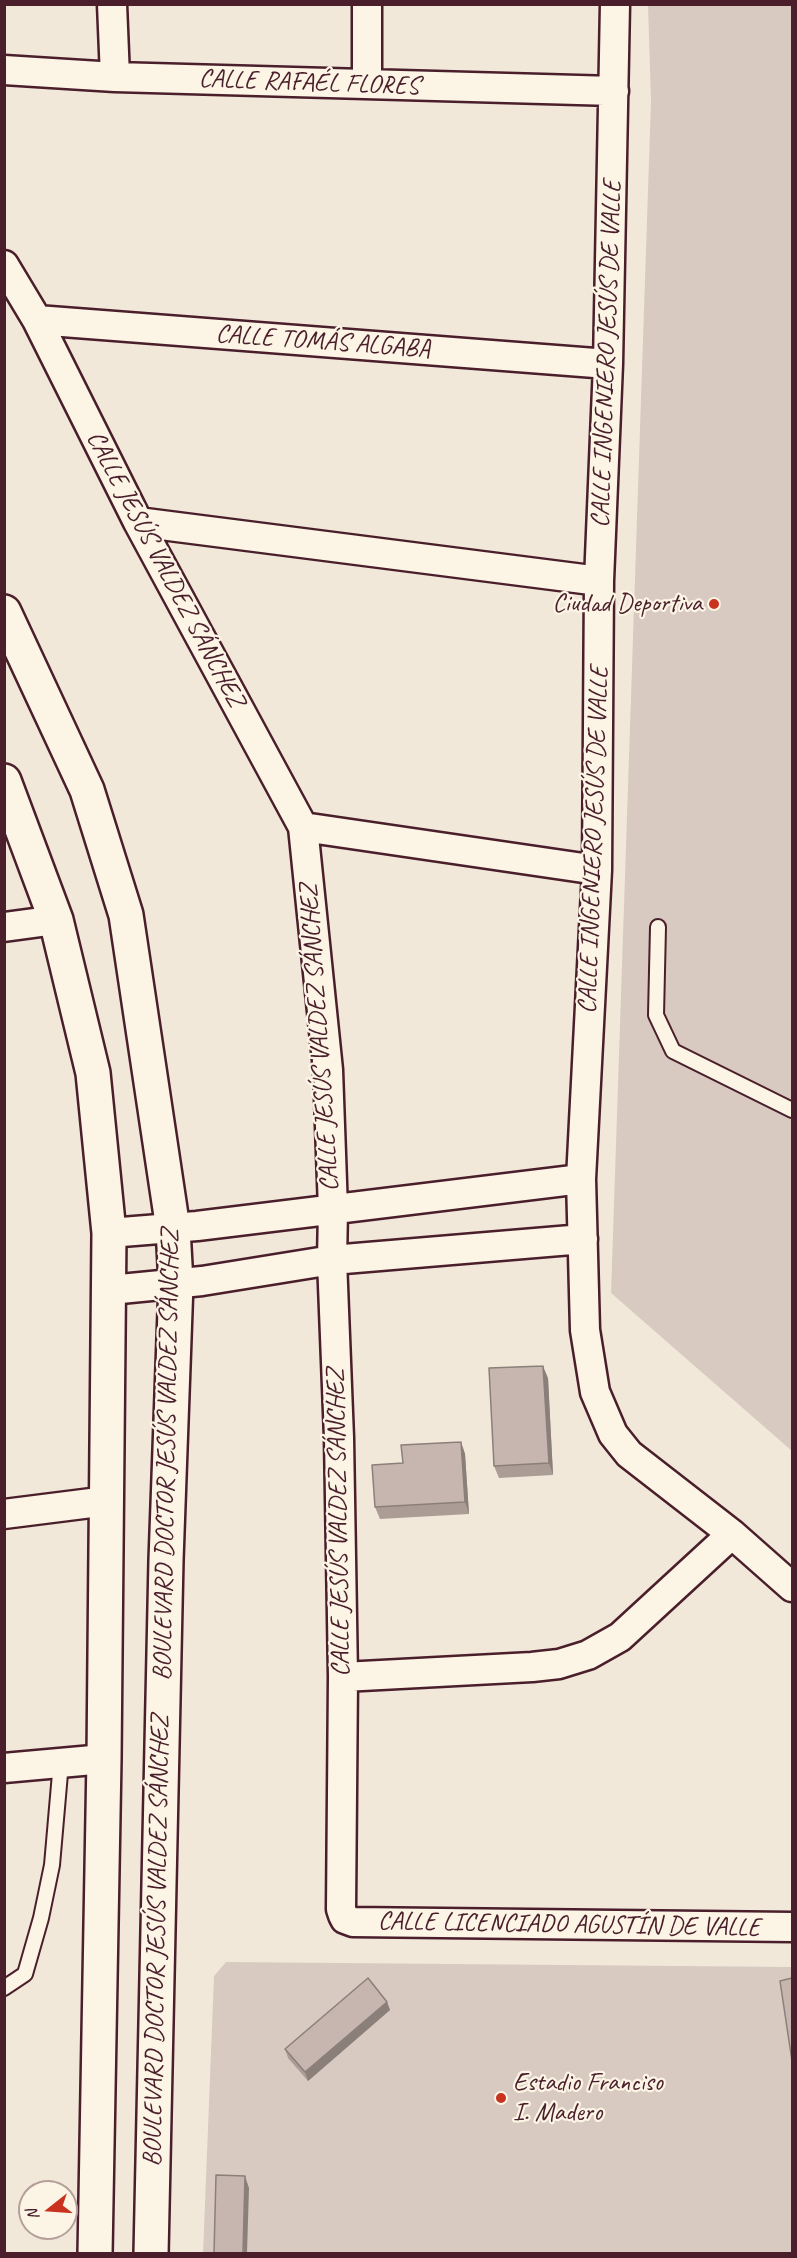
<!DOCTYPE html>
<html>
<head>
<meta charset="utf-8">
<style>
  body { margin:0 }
  #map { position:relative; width:797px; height:2258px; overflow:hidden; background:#f1e8da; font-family:Caveat,sans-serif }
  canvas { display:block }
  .frame { position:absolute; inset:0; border:6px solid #4a1f2b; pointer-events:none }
  .north { position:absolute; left:18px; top:2180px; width:60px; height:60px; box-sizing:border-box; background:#fcf5e5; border:2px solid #b59f9b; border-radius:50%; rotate:253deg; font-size:16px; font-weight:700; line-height:24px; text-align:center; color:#4a1f2b }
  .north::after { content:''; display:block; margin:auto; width:21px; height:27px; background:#c8321e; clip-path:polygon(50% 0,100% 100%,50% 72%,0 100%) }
</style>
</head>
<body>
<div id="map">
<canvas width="797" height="2258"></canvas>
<div class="frame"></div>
<div class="north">N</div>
</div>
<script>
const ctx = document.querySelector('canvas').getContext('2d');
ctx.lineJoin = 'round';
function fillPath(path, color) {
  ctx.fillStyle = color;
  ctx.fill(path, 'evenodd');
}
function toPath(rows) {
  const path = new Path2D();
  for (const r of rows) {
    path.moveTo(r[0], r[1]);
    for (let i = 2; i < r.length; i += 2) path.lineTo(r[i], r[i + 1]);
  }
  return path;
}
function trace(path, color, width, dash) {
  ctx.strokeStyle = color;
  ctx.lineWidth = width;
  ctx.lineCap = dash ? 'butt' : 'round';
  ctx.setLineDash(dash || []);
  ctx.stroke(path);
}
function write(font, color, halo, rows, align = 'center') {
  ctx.font = font + ' Caveat,sans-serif';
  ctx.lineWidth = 4.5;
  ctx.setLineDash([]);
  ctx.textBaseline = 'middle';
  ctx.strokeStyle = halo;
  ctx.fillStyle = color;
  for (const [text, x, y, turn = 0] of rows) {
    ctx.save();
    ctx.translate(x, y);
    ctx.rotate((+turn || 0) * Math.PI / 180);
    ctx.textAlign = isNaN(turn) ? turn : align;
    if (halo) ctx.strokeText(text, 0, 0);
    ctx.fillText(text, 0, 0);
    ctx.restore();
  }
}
fillPath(toPath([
  [648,5,792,5,792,1451,611,1293,651,101],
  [226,1962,792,1967,792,2253,203,2254,214,1976]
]), '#d8cac0');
const lane = toPath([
  [658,927,656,1015,673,1051,792,1110],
  [4,1988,25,1974,41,1918,52,1865,61,1762]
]);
const street = toPath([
  [112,4,115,77],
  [615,4,608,364,599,581,597,870,581,1179,585,1330,595,1392,613,1434,629,1454,732,1534,792,1587],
  [4,70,115,77,614,91],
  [367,84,367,4],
  [4,265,37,320,138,522,303,827,328,1070,333,1210,332,1260,339,1438,343,1677,341,1909,343,1915,345,1919,353,1922,792,1927],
  [37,320,608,364],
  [138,522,599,581],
  [303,827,597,870],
  [4,927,56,920],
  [109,1233,197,1226,581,1179],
  [110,1290,202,1281,332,1260,583,1239],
  [4,1514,107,1501],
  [343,1677,532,1667,559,1664,588,1655,620,1637,732,1534],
  [4,1768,104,1759]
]);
const secondary = toPath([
  [4,612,87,790,126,915,173,1229,176,1283,166,1560,151,2254],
  [4,781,56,920,93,1073,109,1233,104,1759,95,2254]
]);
trace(lane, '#4a1f2b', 18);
trace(street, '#4a1f2b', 33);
trace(secondary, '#4a1f2b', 38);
trace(lane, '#fcf5e5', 14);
trace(street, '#fcf5e5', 28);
trace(secondary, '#fcf5e5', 33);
fillPath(toPath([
  [548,1378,553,1475,499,1478,494,1466],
  [461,1442,465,1454,469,1514,380,1519,375,1507],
  [387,2002,390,2010,308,2081,288,2058,285,2049]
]), '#ab9d96');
fillPath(toPath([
  [543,1366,548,1378,553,1475,549,1463],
  [461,1442,465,1454,469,1514,465,1502],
  [387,2002,390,2010,308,2081,305,2072],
  [245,2176,249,2188,247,2253,243,2253]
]), '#8b7f7a');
const building = toPath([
  [543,1366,549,1463,494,1466,489,1368,543,1366],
  [461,1442,465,1502,375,1507,372,1465,403,1463,401,1445,461,1442],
  [368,1978,387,2002,305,2072,285,2049,368,1978],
  [792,1978,792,2061,780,1981,792,1978],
  [216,2175,245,2176,243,2253,214,2253,216,2175]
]);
fillPath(building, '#c7b6af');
trace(building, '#8b7f7a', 1.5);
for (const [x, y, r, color] of [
  [714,604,6,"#c8321e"],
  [501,2098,6,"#c8321e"]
]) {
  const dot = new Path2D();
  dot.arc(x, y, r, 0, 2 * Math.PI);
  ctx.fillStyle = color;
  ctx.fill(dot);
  trace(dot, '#fcf5e5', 2);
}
write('26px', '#4a1f2b', '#fcf5e5', [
  ["CALLE RAFAÉL FLORES",309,83,2],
  ["CALLE TOMÁS ALGABA",323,342,4],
  ["CALLE INGENIERO JESÚS DE VALLE",607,354,-88],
  ["CALLE JESÚS VALDEZ SÁNCHEZ",165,569,62],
  ["CALLE INGENIERO JESÚS DE VALLE",594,840,-88],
  ["CALLE JESÚS VALDEZ SÁNCHEZ",320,1038,-94],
  ["BOULEVARD DOCTOR JESÚS VALDEZ SÁNCHEZ",167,1455,-89],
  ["CALLE JESÚS VALDEZ SÁNCHEZ",339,1523,-91],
  ["CALLE LICENCIADO AGUSTÍN DE VALLE",569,1925,1],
  ["BOULEVARD DOCTOR JESÚS VALDEZ SÁNCHEZ",157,1941,-89]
]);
write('26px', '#4a1f2b', '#fcf5e5', [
  ["Ciudad Deportiva",702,604],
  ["Estadio Franciso",513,2083,"left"],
  ["I. Madero",513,2113,"left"]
], 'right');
</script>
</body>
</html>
